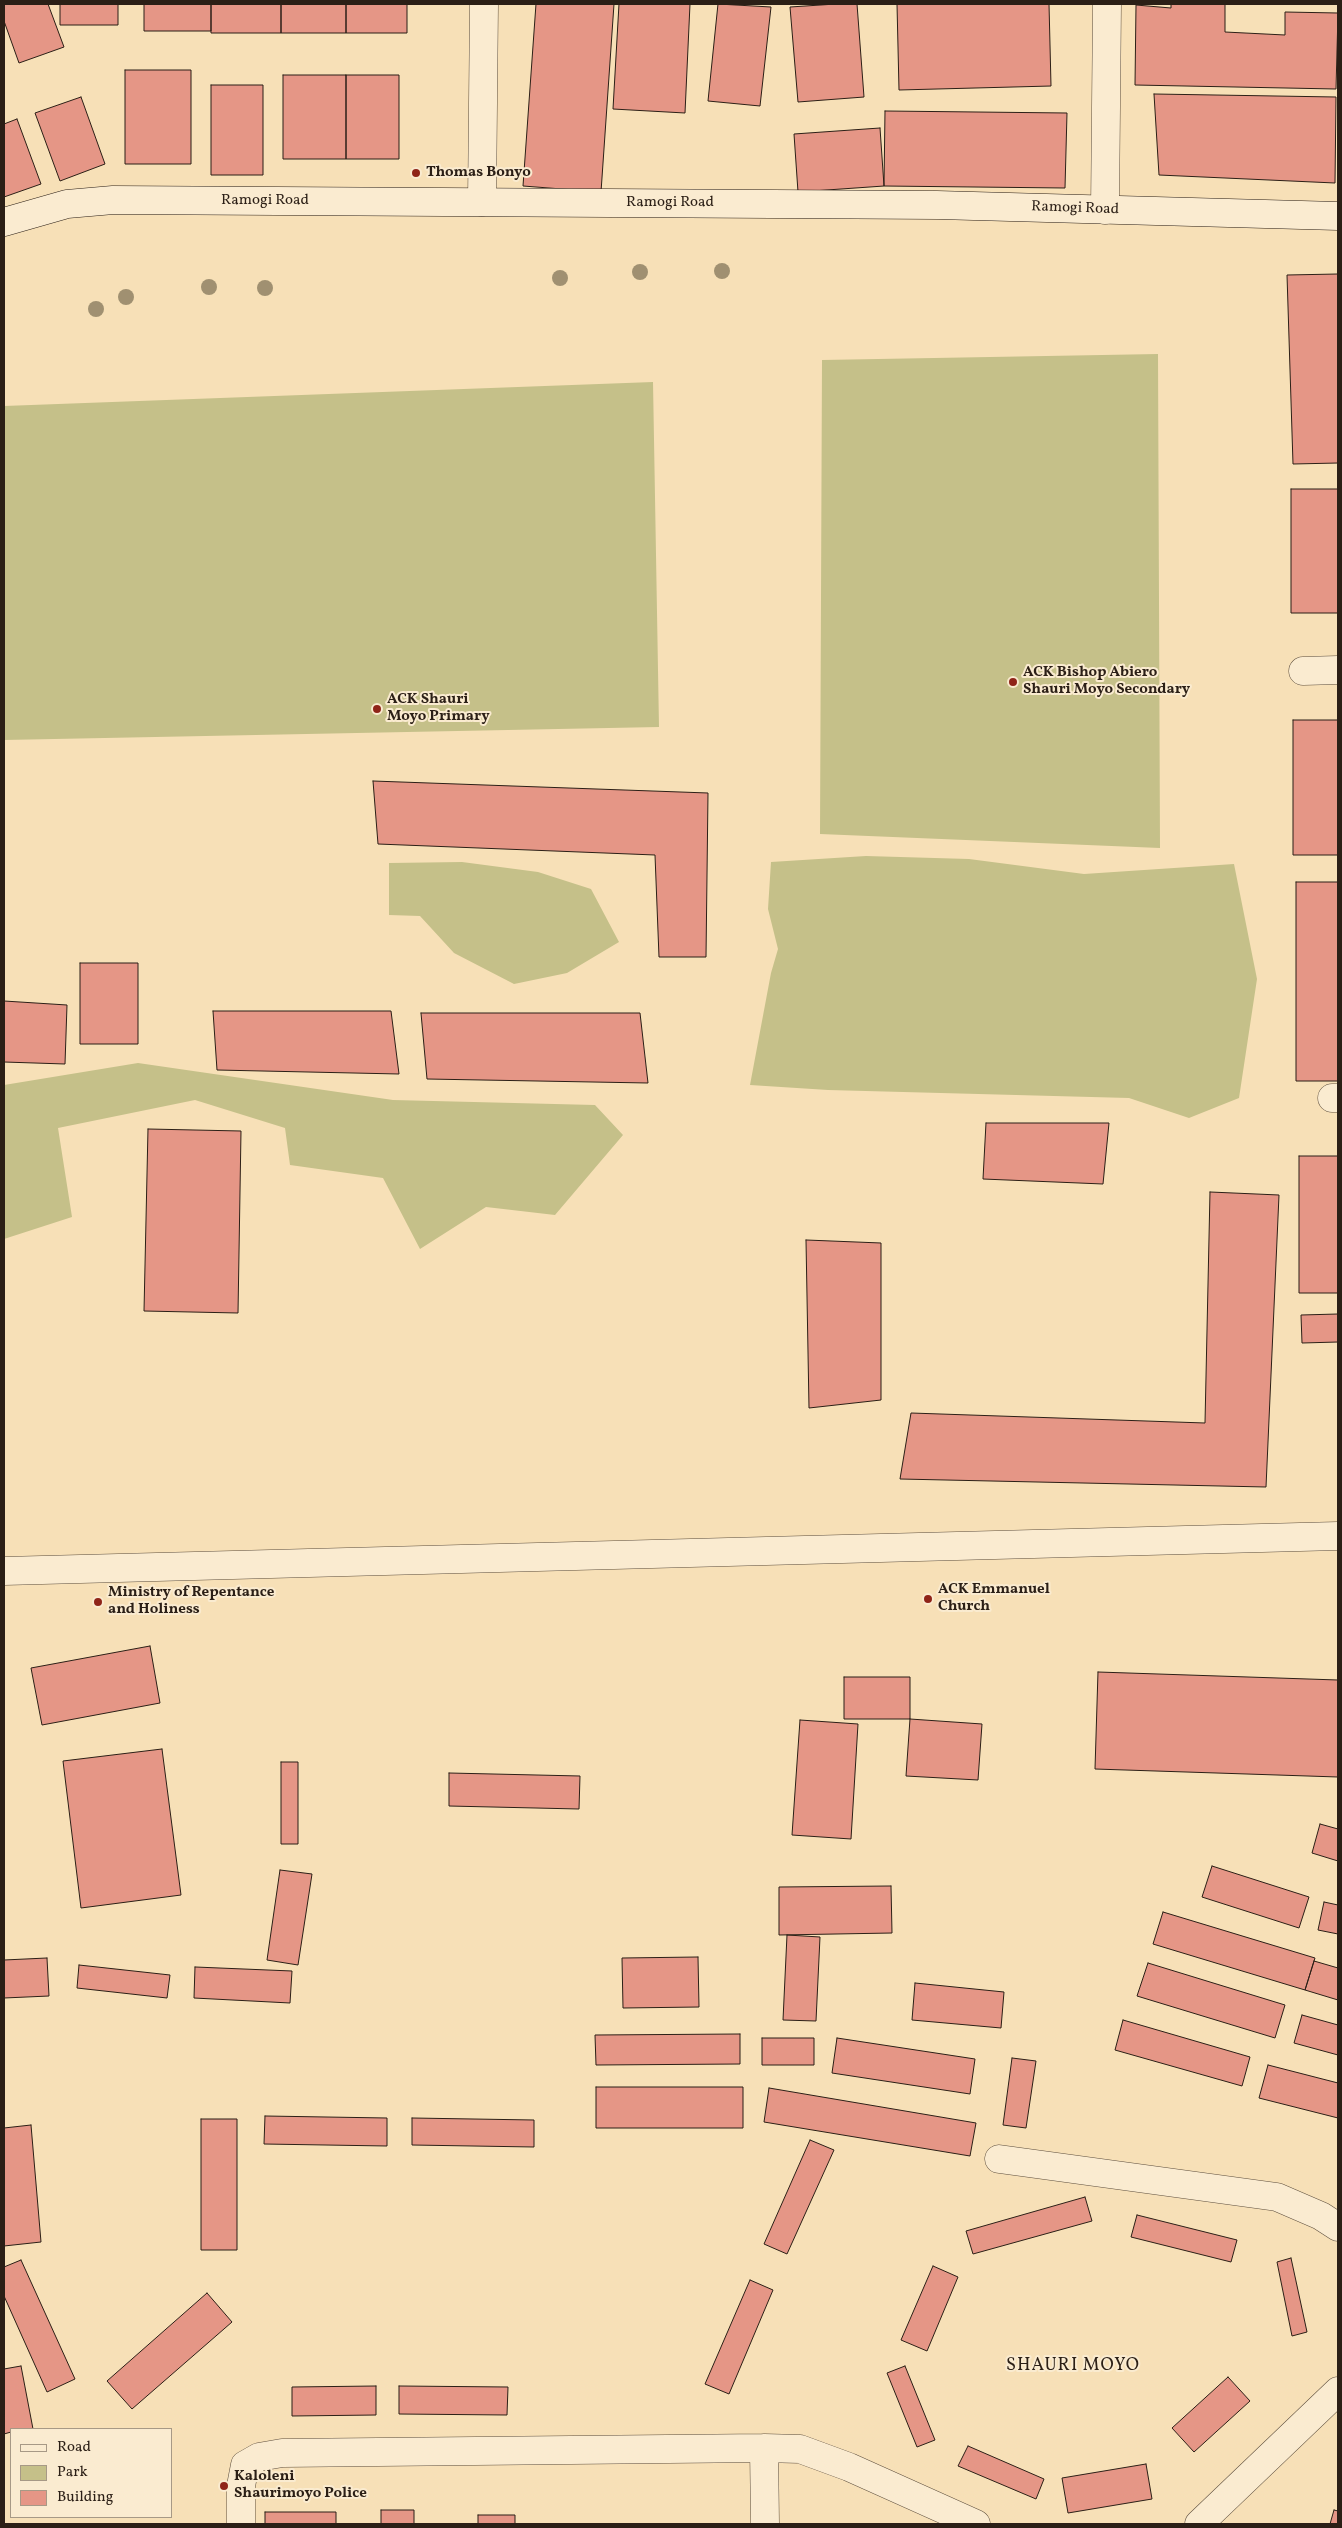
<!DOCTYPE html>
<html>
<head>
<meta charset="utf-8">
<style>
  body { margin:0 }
  #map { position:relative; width:1342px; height:2528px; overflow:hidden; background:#f7e0b7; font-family:Vollkorn,serif }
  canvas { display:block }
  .frame { position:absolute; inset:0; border:5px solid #2b1f16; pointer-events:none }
  .legend { position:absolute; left:10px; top:2428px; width:162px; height:90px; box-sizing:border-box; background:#faebd0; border:1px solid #a79986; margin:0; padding:6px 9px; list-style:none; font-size:15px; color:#2b1f16 }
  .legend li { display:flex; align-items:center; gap:10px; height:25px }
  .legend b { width:25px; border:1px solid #a79986 }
</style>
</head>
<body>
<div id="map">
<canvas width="1342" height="2528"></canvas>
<div class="frame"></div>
<ul class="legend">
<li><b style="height:6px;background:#faebd0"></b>Road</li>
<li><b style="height:14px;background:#c5c089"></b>Park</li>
<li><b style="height:14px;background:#e59686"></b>Building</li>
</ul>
</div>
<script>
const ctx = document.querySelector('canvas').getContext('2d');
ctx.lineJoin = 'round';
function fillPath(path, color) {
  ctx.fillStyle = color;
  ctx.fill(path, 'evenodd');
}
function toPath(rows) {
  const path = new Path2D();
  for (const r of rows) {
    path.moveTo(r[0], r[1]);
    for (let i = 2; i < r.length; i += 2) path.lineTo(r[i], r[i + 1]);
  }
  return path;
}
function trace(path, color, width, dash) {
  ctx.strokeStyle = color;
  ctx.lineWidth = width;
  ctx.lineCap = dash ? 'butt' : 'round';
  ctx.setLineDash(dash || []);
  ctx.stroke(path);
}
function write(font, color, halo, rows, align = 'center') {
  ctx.font = font + ' Vollkorn,serif';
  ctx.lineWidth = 4;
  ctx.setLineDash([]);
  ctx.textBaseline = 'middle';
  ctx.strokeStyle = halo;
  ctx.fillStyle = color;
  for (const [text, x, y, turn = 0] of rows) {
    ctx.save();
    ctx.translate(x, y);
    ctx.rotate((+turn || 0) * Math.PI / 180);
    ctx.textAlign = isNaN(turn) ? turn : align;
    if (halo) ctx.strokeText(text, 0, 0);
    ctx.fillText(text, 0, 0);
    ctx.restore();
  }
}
fillPath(toPath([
  [1158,354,1160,848,820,834,822,360],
  [653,382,659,727,4,740,4,406],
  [866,856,969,859,1084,874,1234,864,1257,979,1239,1098,1189,1118,1129,1098,828,1090,750,1085,771,973,778,949,768,909,771,862],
  [462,862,538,872,591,889,619,942,567,973,514,984,454,953,420,916,389,915,389,863],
  [138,1063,393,1100,595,1105,623,1135,555,1215,486,1207,420,1249,383,1178,290,1165,285,1128,195,1100,58,1128,72,1217,4,1239,4,1085]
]), '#c5c089');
const building = toPath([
  [4,4,48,4,64,47,19,63,4,21,4,4],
  [60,4,118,4,118,25,60,25,60,4],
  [144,4,211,4,211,31,144,31,144,4],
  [211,4,281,4,281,33,211,33,211,4],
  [281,4,346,4,346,33,281,33,281,4],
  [346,4,407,4,407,33,346,33,346,4],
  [536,4,614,4,601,192,523,186,536,4],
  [619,4,690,4,685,113,613,109,619,4],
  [718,4,771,7,760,106,708,101,718,4],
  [836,4,857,4,864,97,798,102,790,7,836,4],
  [897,4,1049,4,1051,86,899,90,897,4],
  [1171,4,1225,4,1225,32,1285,35,1285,12,1338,13,1336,89,1135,85,1136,5,1171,8,1171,4],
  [125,70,191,70,191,164,125,164,125,70],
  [283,75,346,75,346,159,283,159,283,75],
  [346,75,399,75,399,159,346,159,346,75],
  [211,85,263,85,263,175,211,175,211,85],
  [1154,94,1336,97,1335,183,1159,175,1154,94],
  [81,97,105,164,60,181,35,113,81,97],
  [885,111,1067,113,1065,188,884,186,885,111],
  [17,119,41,184,4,197,4,124,17,119],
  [880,128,884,186,798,192,794,134,880,128],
  [1338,274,1338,463,1293,464,1287,275,1338,274],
  [1291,489,1338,489,1338,613,1291,613,1291,489],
  [1293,720,1338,720,1338,855,1293,855,1293,720],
  [373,781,708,793,706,957,659,957,655,855,378,844,373,781],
  [1296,882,1338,882,1338,1081,1296,1081,1296,882],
  [80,963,138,963,138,1044,80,1044,80,963],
  [4,1001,67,1005,65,1064,4,1062,4,1001],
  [213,1011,391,1011,399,1074,217,1070,213,1011],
  [421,1013,640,1013,648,1083,427,1079,421,1013],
  [986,1123,1109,1123,1103,1184,983,1179,986,1123],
  [148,1129,241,1131,238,1313,144,1311,148,1129],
  [1299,1156,1338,1156,1338,1293,1299,1293,1299,1156],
  [1210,1192,1279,1195,1266,1487,900,1479,911,1413,1205,1423,1210,1192],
  [806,1240,881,1243,881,1400,809,1408,806,1240],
  [1338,1314,1338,1342,1302,1343,1301,1315,1338,1314],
  [150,1646,160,1703,42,1725,31,1668,150,1646],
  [1098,1672,1338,1680,1338,1777,1095,1769,1098,1672],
  [844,1677,910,1677,910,1719,844,1719,844,1677],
  [910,1719,982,1724,978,1780,906,1776,910,1719],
  [800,1720,858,1724,851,1839,792,1835,800,1720],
  [162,1749,181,1895,81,1908,63,1761,162,1749],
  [281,1762,298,1762,298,1844,281,1844,281,1762],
  [449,1773,580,1776,579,1809,449,1806,449,1773],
  [1320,1824,1338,1829,1338,1861,1312,1853,1320,1824],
  [1212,1866,1309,1897,1299,1928,1202,1897,1212,1866],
  [280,1870,312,1874,298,1965,267,1960,280,1870],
  [891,1886,892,1933,779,1935,779,1887,891,1886],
  [1324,1902,1338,1905,1338,1934,1318,1930,1324,1902],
  [1163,1912,1315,1958,1305,1990,1153,1944,1163,1912],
  [787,1935,820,1937,816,2021,783,2020,787,1935],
  [698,1957,699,2007,623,2008,622,1958,698,1957],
  [47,1958,49,1996,4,1998,4,1960,47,1958],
  [1314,1961,1338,1968,1338,2000,1305,1990,1314,1961],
  [1148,1963,1285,2005,1275,2038,1137,1996,1148,1963],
  [79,1965,170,1975,167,1998,77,1988,79,1965],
  [195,1967,292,1971,290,2003,194,1998,195,1967],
  [915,1983,1004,1992,1001,2028,912,2020,915,1983],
  [1302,2015,1338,2025,1338,2055,1294,2043,1302,2015],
  [1123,2020,1250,2057,1242,2086,1115,2050,1123,2020],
  [740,2034,740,2064,596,2065,595,2035,740,2034],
  [762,2038,814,2038,814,2065,762,2065,762,2038],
  [837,2038,975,2059,970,2094,832,2073,837,2038],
  [1012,2058,1036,2061,1026,2128,1003,2125,1012,2058],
  [1268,2065,1338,2083,1338,2118,1259,2098,1268,2065],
  [596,2087,743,2087,743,2128,596,2128,596,2087],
  [769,2088,976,2123,970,2156,764,2122,769,2088],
  [265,2116,387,2118,387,2146,264,2144,265,2116],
  [412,2118,534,2120,534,2147,412,2145,412,2118],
  [201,2119,237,2119,237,2250,201,2250,201,2119],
  [31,2125,41,2242,4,2246,4,2128,31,2125],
  [810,2140,834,2150,787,2254,764,2244,810,2140],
  [1085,2197,1092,2221,973,2254,966,2231,1085,2197],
  [1137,2215,1237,2240,1231,2262,1131,2237,1137,2215],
  [1291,2258,1307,2332,1292,2336,1277,2262,1291,2258],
  [21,2260,75,2379,47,2392,4,2296,4,2267,21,2260],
  [933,2266,958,2277,927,2351,901,2340,933,2266],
  [750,2280,773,2290,729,2394,705,2384,750,2280],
  [207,2293,232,2322,132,2409,107,2381,207,2293],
  [21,2366,33,2429,11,2429,11,2432,4,2434,4,2369,21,2366],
  [905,2366,935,2440,917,2447,887,2373,905,2366],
  [1228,2377,1250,2401,1194,2452,1172,2428,1228,2377],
  [376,2386,376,2415,292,2416,292,2387,376,2386],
  [399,2386,508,2387,507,2415,399,2414,399,2386],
  [968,2446,1044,2479,1036,2499,958,2466,968,2446],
  [1146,2464,1152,2499,1068,2513,1062,2478,1146,2464],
  [381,2510,414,2510,414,2524,381,2524,381,2510],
  [1334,2510,1338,2511,1338,2524,1330,2524,1334,2510],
  [265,2512,336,2512,336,2524,265,2524,265,2512],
  [478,2515,515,2515,515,2524,478,2524,478,2515]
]);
fillPath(building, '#e59686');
trace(building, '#2b1f16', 1);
const minor = toPath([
  [482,202,484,4],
  [1105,210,1107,4],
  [1303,671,1338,670],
  [1332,1098,1338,1098],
  [4,1571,1338,1536],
  [999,2159,1277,2197,1321,2216,1338,2227],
  [764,2448,765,2524],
  [241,2524,241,2486,245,2465,259,2457,282,2453,764,2448,800,2449,849,2467,976,2524],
  [1199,2524,1338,2391]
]);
const secondary = toPath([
  [4,222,67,204,113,200,937,205,1338,216]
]);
trace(minor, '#5e4f3e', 29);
trace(secondary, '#2b1f16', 29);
trace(minor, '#faebd0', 28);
trace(secondary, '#faebd0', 28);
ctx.fillStyle = '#a09071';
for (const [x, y] of [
  [722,271],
  [640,272],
  [560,278],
  [209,287],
  [265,288],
  [126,297],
  [96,309]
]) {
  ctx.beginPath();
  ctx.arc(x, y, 8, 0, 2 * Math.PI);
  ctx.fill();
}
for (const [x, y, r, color] of [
  [416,173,5,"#8f2418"],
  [1013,682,5,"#8f2418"],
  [377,709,5,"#8f2418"],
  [928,1599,5,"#8f2418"],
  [98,1602,5,"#8f2418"],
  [224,2486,5,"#8f2418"]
]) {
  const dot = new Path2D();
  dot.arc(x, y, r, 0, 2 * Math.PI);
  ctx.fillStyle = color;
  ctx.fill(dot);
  trace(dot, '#faebd0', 2);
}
write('bold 15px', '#2b1f16', '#faebd0', [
  ["Thomas Bonyo",426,173],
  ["ACK Bishop Abiero",1023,673],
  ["Shauri Moyo Secondary",1023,690],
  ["ACK Shauri",387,700],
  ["Moyo Primary",387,717],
  ["ACK Emmanuel",938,1590],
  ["Church",938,1607],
  ["Ministry of Repentance",108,1593],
  ["and Holiness",108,1610],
  ["Kaloleni",234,2477],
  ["Shaurimoyo Police",234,2494]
], 'left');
write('15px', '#2b1f16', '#faebd0', [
  ["Ramogi Road",265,201],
  ["Ramogi Road",670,203],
  ["Ramogi Road",1075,209,2]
]);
ctx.letterSpacing = '1px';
write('18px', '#2b1f16', '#faebd0', [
  ["SHAURI MOYO",1073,2367]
]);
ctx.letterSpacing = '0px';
</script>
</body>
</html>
